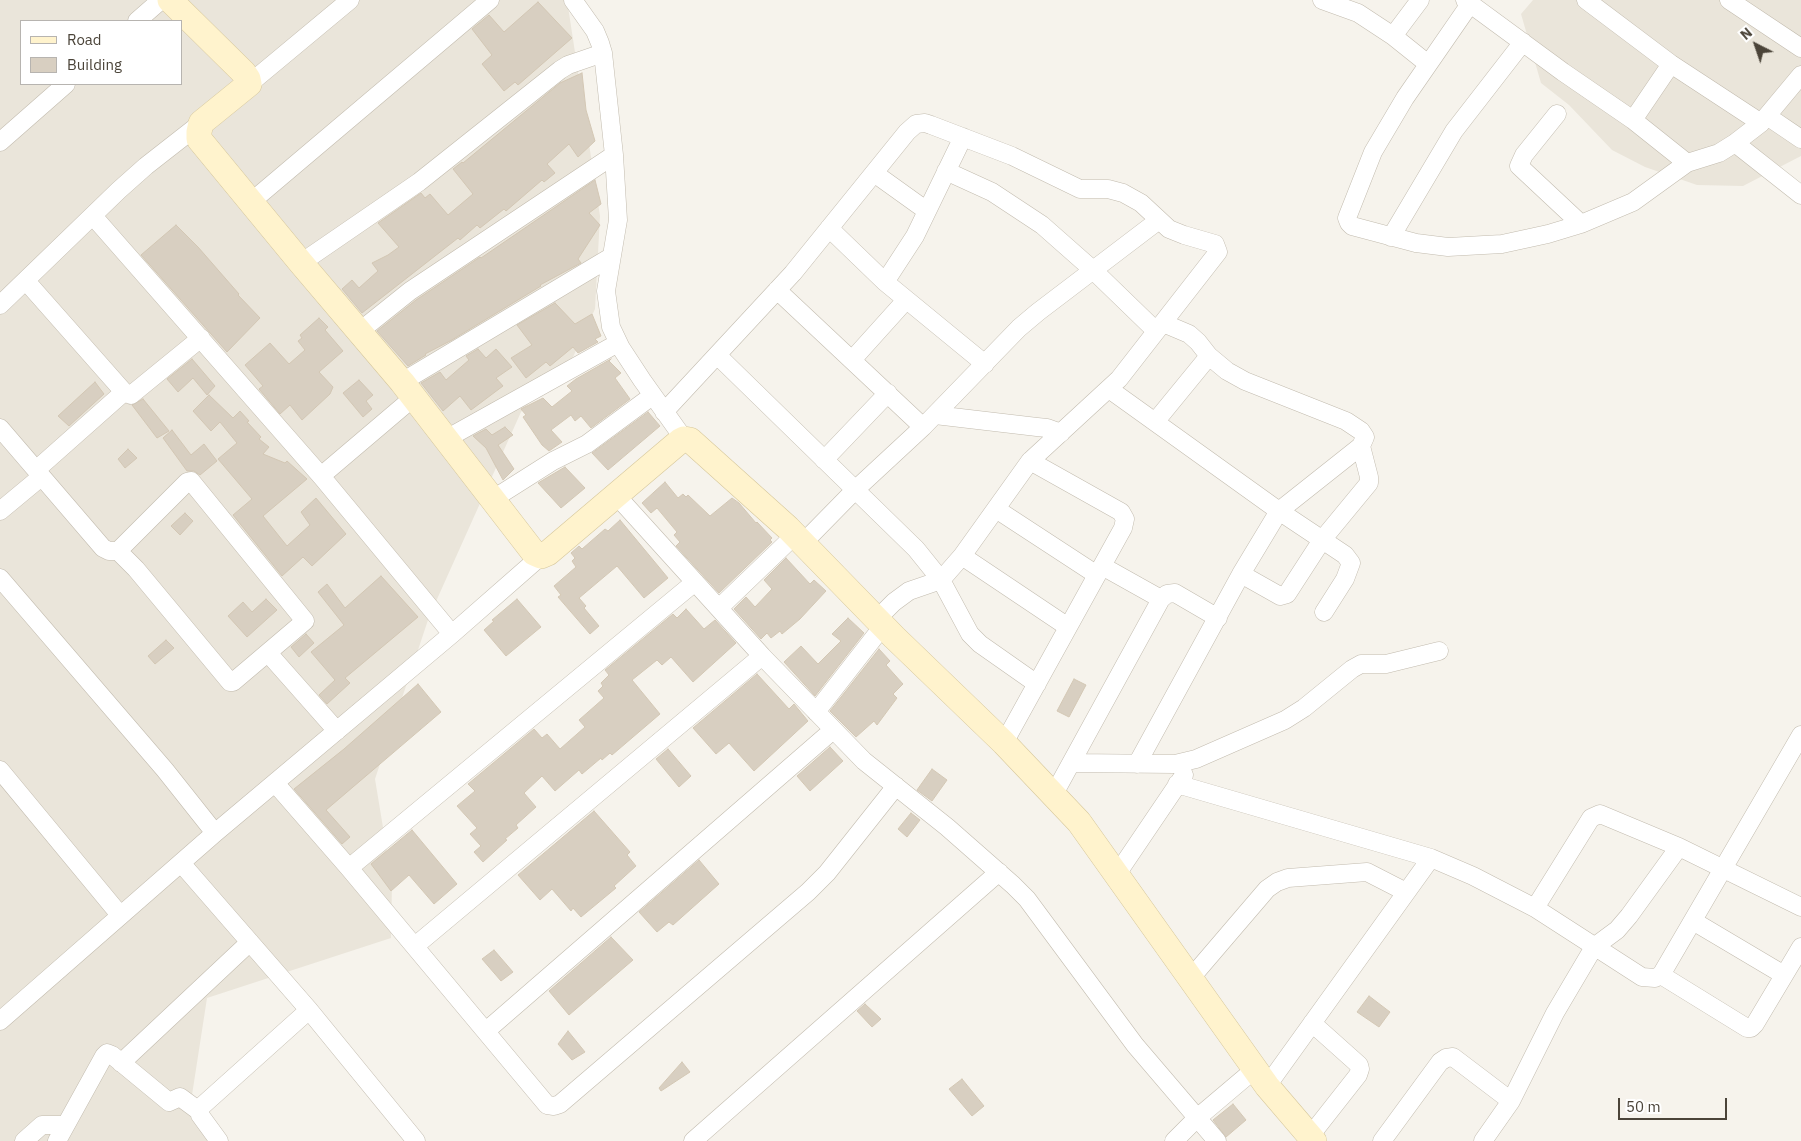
<!DOCTYPE html>
<html>
<head>
<meta charset="utf-8">
<style>
  body { margin:0 }
  #map { position:relative; width:1801px; height:1141px; overflow:hidden; background:#f6f3ec; font-family:"IBM Plex Sans",sans-serif }
  canvas { display:block }
  .legend { position:absolute; left:20px; top:20px; width:162px; height:65px; box-sizing:border-box; background:#fff; border:1px solid #b7b4b0; margin:0; padding:6px 9px; list-style:none; font-size:15px; color:#4b4439 }
  .legend li { display:flex; align-items:center; gap:10px; height:25px }
  .legend b { width:25px; border:1px solid #b7b4b0 }
  .north { position:absolute; left:1731px; top:20px; width:50px; height:50px; -webkit-text-stroke:4px #fff; paint-order:stroke; rotate:319deg; font-size:14px; font-weight:700; line-height:20px; text-align:center; color:#4b4439 }
  .north::after { content:''; display:block; margin:auto; width:18px; height:22px; background:#4b4439; clip-path:polygon(50% 0,100% 100%,50% 72%,0 100%) }
  .scale { position:absolute; left:1618px; top:1098px; width:109px; height:22px; box-sizing:border-box; border:2px solid #4b4439; border-top:0; padding-left:6px; font-size:15px; line-height:18px; white-space:nowrap; color:#4b4439; -webkit-text-stroke:4px #fff; paint-order:stroke }
</style>
</head>
<body>
<div id="map">
<canvas width="1801" height="1141"></canvas>
<ul class="legend">
<li><b style="height:6px;background:#fff3cd"></b>Road</li>
<li><b style="height:14px;background:#d8cfc1"></b>Building</li>
</ul>
<div class="north">N</div>
<div class="scale">50 m</div>
</div>
<script>
const ctx = document.querySelector('canvas').getContext('2d');
ctx.lineJoin = 'round';
function fillPath(path, color) {
  ctx.fillStyle = color;
  ctx.fill(path, 'evenodd');
}
function toPath(rows) {
  const path = new Path2D();
  for (const r of rows) {
    path.moveTo(r[0], r[1]);
    for (let i = 2; i < r.length; i += 2) path.lineTo(r[i], r[i + 1]);
  }
  return path;
}
function trace(path, color, width, dash) {
  ctx.strokeStyle = color;
  ctx.lineWidth = width;
  ctx.lineCap = dash ? 'butt' : 'round';
  ctx.setLineDash(dash || []);
  ctx.stroke(path);
}
fillPath(toPath([
  [0,0,567,0,600,216,595,309,573,357,521,412,429,617,375,779,392,882,391,938,207,998,190,1108,218,1141,0,1141],
  [21,21,181,21,181,84,21,84],
  [1533,0,1801,0,1801,156,1743,186,1697,185,1645,167,1612,150,1569,105,1541,83,1521,14]
]), '#eae5da');
const building = toPath([
  [538,2,572,38,518,85,515,82,504,91,482,64,492,55,472,29,489,15,504,32,538,2],
  [582,73,586,110,595,141,578,157,569,144,547,164,555,173,544,182,542,180,506,211,504,209,480,228,477,225,460,240,458,238,362,313,342,289,352,280,359,288,378,271,372,263,388,255,399,247,378,223,421,193,425,198,430,194,448,215,473,194,453,169,462,162,463,163,560,83,582,73],
  [595,180,601,204,589,213,600,225,578,259,581,263,540,285,541,286,452,340,425,354,426,355,408,366,377,331,416,300,480,257,481,258,595,180],
  [176,225,198,247,239,294,238,295,260,318,227,352,141,255,176,225],
  [555,303,575,324,592,314,601,336,595,339,598,342,578,353,573,347,550,366,546,362,526,378,511,358,532,345,517,325,555,303],
  [319,318,328,327,325,330,343,351,319,372,333,387,330,394,302,420,290,405,280,414,259,389,263,386,245,365,270,343,289,364,305,350,298,341,302,338,300,335,319,318],
  [478,349,486,358,496,349,512,367,496,378,503,386,471,410,460,396,443,411,421,383,440,372,446,380,469,360,466,356,478,349],
  [192,359,215,386,207,395,193,378,178,392,167,379,192,359],
  [611,359,609,361,621,373,615,378,630,399,591,428,581,416,575,421,571,415,551,430,562,442,549,451,542,445,523,417,526,415,521,409,543,398,552,407,572,391,567,386,576,379,611,359],
  [359,380,373,395,366,401,372,409,363,417,343,393,359,380],
  [95,382,104,394,69,426,58,416,95,382],
  [209,395,233,418,240,411,249,421,247,422,261,437,259,439,269,447,263,454,285,463,287,461,307,479,263,516,287,546,310,525,301,512,316,498,346,534,312,566,303,557,282,576,233,515,252,499,218,459,237,443,220,422,211,431,193,411,209,395],
  [143,399,169,431,157,438,132,405,143,399],
  [648,412,660,426,608,470,592,453,648,412],
  [505,427,513,435,498,445,514,469,503,480,486,448,473,436,486,429,492,435,505,427],
  [172,430,191,455,204,444,217,461,200,475,194,471,187,471,163,438,172,430],
  [128,449,137,458,125,468,118,459,128,449],
  [565,467,585,488,561,508,538,483,565,467],
  [665,482,678,498,683,494,686,497,688,495,710,516,732,498,739,503,756,523,757,522,772,538,770,540,772,542,719,593,676,546,680,542,674,535,677,532,657,508,651,513,642,503,665,482],
  [185,513,193,521,180,535,171,526,185,513],
  [620,520,668,578,644,598,617,566,579,598,586,606,584,608,599,626,590,634,558,597,561,595,554,586,576,567,572,561,575,558,571,553,579,546,582,549,605,529,608,531,620,520],
  [786,558,810,584,814,580,826,591,800,619,782,634,780,631,771,638,767,633,761,639,734,609,746,597,755,607,772,589,764,580,786,558],
  [381,576,418,617,345,678,350,683,327,704,319,695,335,680,311,652,344,625,318,592,327,584,345,608,381,576],
  [266,599,277,610,247,637,228,616,243,602,252,612,266,599],
  [517,599,541,627,506,656,484,630,494,621,492,620,517,599],
  [686,609,704,629,715,620,736,643,693,682,671,657,662,665,657,660,632,680,660,714,612,755,610,753,602,760,601,758,582,774,579,770,555,791,542,776,524,793,536,807,516,825,518,828,505,839,507,840,483,862,474,852,481,846,470,834,477,828,457,806,475,791,468,784,534,729,542,738,547,734,560,749,585,727,579,720,604,698,598,691,603,686,601,683,609,675,605,670,673,614,677,618,686,609],
  [848,618,864,633,815,696,784,662,801,646,818,664,841,641,832,634,848,618],
  [306,634,314,643,299,657,291,647,306,634],
  [166,640,174,648,155,664,148,656,166,640],
  [879,649,890,661,886,665,903,684,893,694,897,698,877,725,874,721,856,737,830,711,879,649],
  [757,674,789,709,794,704,808,721,754,771,729,743,716,754,693,728,757,674],
  [1074,679,1086,685,1069,717,1057,711,1074,679],
  [418,684,441,712,326,810,350,837,342,844,294,789,344,749,418,684],
  [830,747,843,761,810,791,797,776,830,747],
  [668,749,691,776,679,787,656,759,668,749],
  [932,769,947,780,932,801,917,790,932,769],
  [594,811,630,852,627,855,636,866,614,886,616,888,581,917,573,908,571,911,552,889,540,900,518,875,594,811],
  [911,813,920,820,907,837,898,829,911,813],
  [412,830,457,884,434,904,409,875,391,891,371,864,412,830],
  [699,860,719,884,673,925,669,922,657,932,639,912,699,860],
  [611,937,633,960,569,1015,549,991,611,937],
  [494,950,513,972,501,981,482,959,494,950],
  [1369,996,1390,1012,1379,1027,1357,1012,1369,996],
  [865,1004,881,1019,872,1027,857,1011,865,1004],
  [568,1031,585,1052,572,1060,558,1044,568,1031],
  [682,1062,690,1072,661,1091,659,1088,682,1062],
  [962,1079,984,1106,972,1116,949,1089,962,1079],
  [1233,1104,1246,1120,1226,1137,1213,1120,1233,1104]
]);
fillPath(building, '#d8cfc1');
trace(building, '#d3c7b4', 1);
const street = toPath([
  [573,0,595,31,600,43,603,53,614,155,618,220,606,291,611,327,621,348,642,380,684,439],
  [1322,0,1358,13,1393,36,1428,64],
  [1465,0,1563,72,1633,120,1687,163],
  [1586,0,1671,64,1761,123],
  [1729,0,1801,48],
  [1470,4,1405,98,1373,152,1347,218,1349,223,1352,226,1416,243,1448,247,1502,244,1548,234,1581,224,1633,202,1687,163,1719,153,1735,143,1761,123,1801,75],
  [137,21,161,0],
  [1393,36,1420,0],
  [249,84,350,0],
  [1557,114,1524,155,1519,166,1581,224],
  [1767,116,1801,139],
  [1633,120,1671,64],
  [0,142,66,84],
  [1735,143,1801,195],
  [946,171,992,192,1042,225,1093,270,1156,331],
  [874,173,927,211],
  [251,202,490,0],
  [93,216,321,476,452,634],
  [829,228,885,282,985,364],
  [1391,237,1454,131,1523,42],
  [301,263,419,182,560,70,568,65,603,53],
  [26,281,124,392,131,395,201,338],
  [885,282,915,236,963,137],
  [777,290,923,427],
  [0,305,119,190,146,166,201,123],
  [360,331,410,291,614,155],
  [717,355,916,549,941,580,970,634,980,644,1037,684],
  [852,360,906,300],
  [402,382,611,257],
  [1109,389,1279,511,1345,555,1351,563,1345,579,1324,612],
  [664,412,793,273,907,132,916,124,925,123,931,125,1012,156,1080,189,1108,189,1123,193,1141,203,1169,229,1184,235,1215,244,1218,252,1119,379,1030,461,962,556,941,580,909,591,894,602,877,619],
  [935,415,1037,427,1047,428,1061,433],
  [1155,422,1209,356],
  [0,428,103,548,109,551,118,551,187,482,191,481,305,621,233,682,230,682,136,569,118,551],
  [446,439,618,343],
  [824,460,888,393],
  [36,470,124,392],
  [321,476,414,397],
  [616,495,762,656,864,761,947,827,1013,885,1027,899,1135,1045,1217,1141],
  [493,499,553,461,587,444,652,396],
  [996,509,1097,575],
  [0,511,41,477],
  [803,543,855,490,923,427,1019,328,1038,312,1159,220],
  [962,556,1068,627],
  [1102,566,1161,599],
  [1241,574,1280,596,1287,594,1322,540,1369,483,1369,477,1361,446],
  [0,578,165,770,215,833],
  [719,608,795,535],
  [268,653,337,731],
  [816,712,883,626],
  [1004,743,1123,528,1125,519,1121,512,1030,461],
  [1071,763,1175,764,1196,759,1285,720,1304,708,1352,669,1361,664,1386,664,1439,651],
  [1137,764,1241,574,1279,511,1361,446,1365,437,1361,431,1346,421,1245,381,1227,371,1209,356,1198,342,1189,334,1163,323],
  [0,770,120,915],
  [275,783,349,868,547,1105,554,1106,560,1104,808,892,827,873,896,786],
  [1177,784,1431,858,1473,876,1535,908,1642,977,1655,978,1661,975,1801,735],
  [1054,794,1161,599,1167,594,1175,593,1218,618],
  [181,863,309,1010,416,1141],
  [349,868,695,582],
  [1117,874,1184,775],
  [1535,908,1591,818,1600,814,1679,847,1801,907],
  [1693,921,1784,975],
  [415,946,762,656],
  [1661,975,1747,1028,1751,1028,1755,1024,1801,947],
  [1190,979,1267,889,1277,882,1288,878,1367,872,1406,892],
  [0,1021,215,833,452,634,541,556],
  [486,1031,833,730],
  [121,1063,250,942],
  [1267,1086,1431,858],
  [1310,1136,1358,1075,1360,1069,1359,1065,1312,1023],
  [24,1141,42,1125,64,1125],
  [57,1141,104,1056,107,1053,112,1055,169,1102,180,1097,199,1111],
  [219,1141,200,1115,199,1111,202,1106,309,1010],
  [693,1141,999,872],
  [1174,1141,1197,1118,1255,1069],
  [1382,1141,1440,1062,1446,1058,1453,1057,1511,1101],
  [1483,1141,1511,1101,1555,1013,1594,947,1617,930,1629,916,1679,847]
]);
const secondary = toPath([
  [170,0,244,73,248,79,249,84,201,123,199,132,199,139,301,263,402,382,534,553,541,556,548,553,680,441,684,439,690,440,788,528,894,637,1004,743,1079,822,1267,1086,1314,1141]
]);
trace(street, '#c2bbae', 19);
trace(secondary, '#d6c79b', 26);
trace(street, '#fff', 18);
trace(secondary, '#fff3cd', 25);
</script>
</body>
</html>
